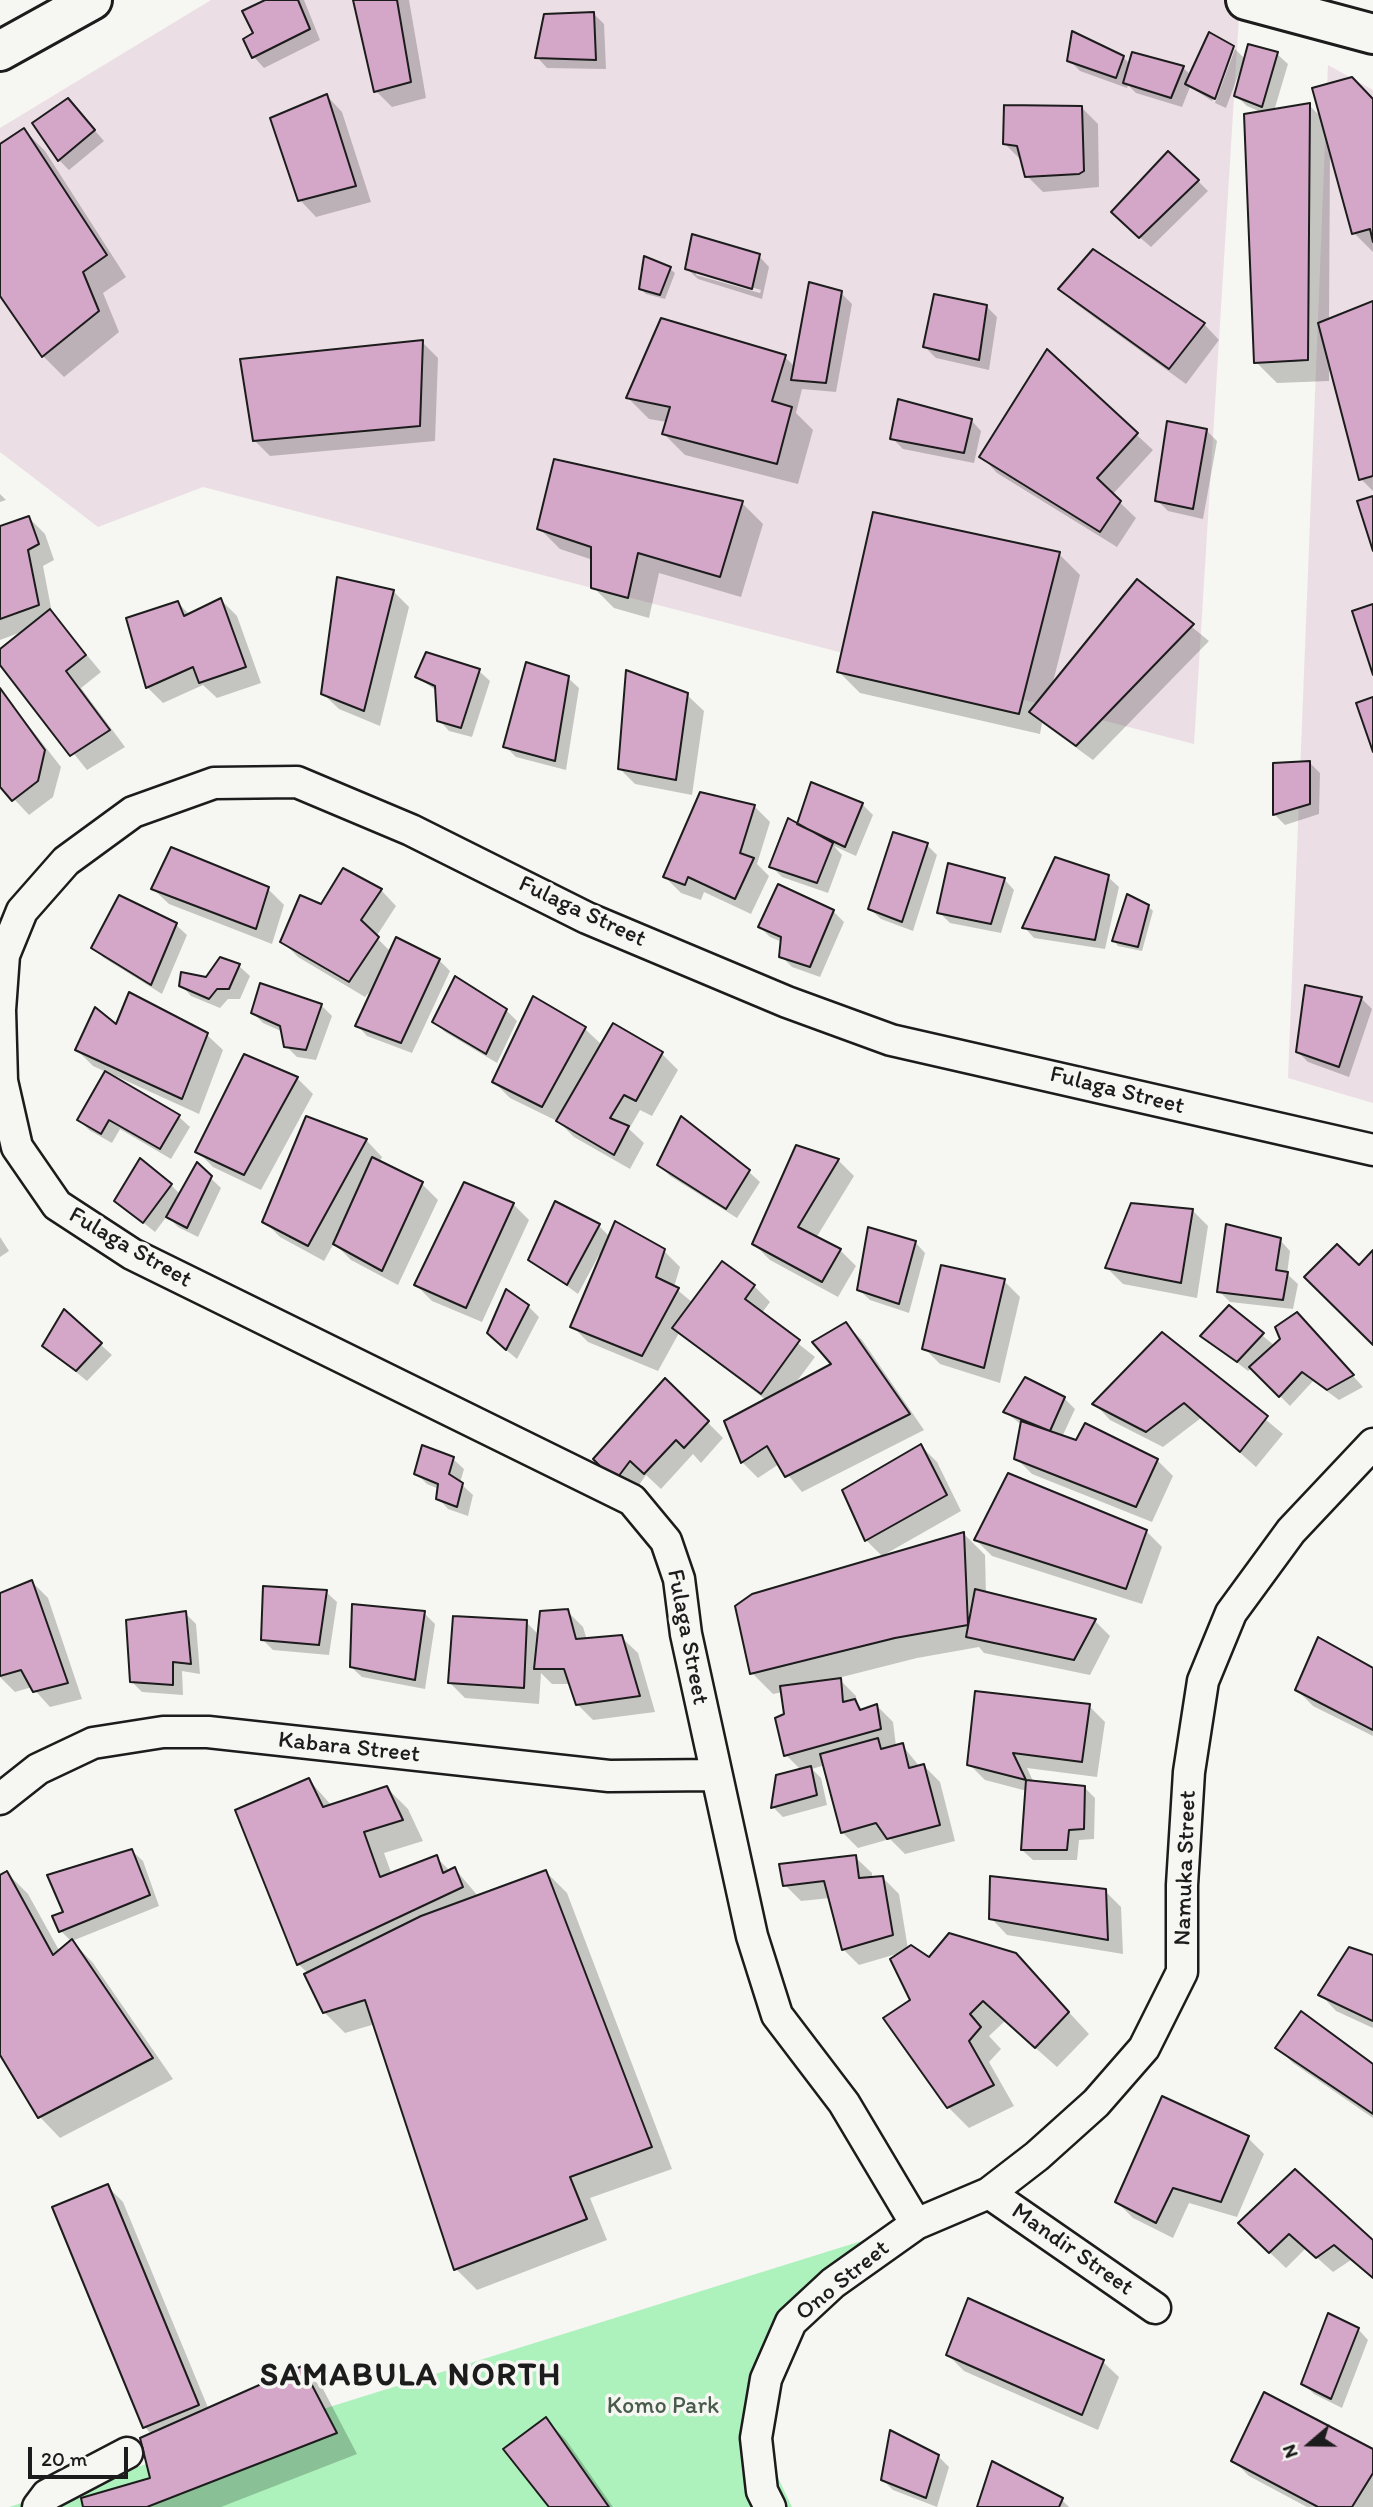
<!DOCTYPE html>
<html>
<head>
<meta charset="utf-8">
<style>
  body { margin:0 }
  #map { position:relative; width:1373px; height:2507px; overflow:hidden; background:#f6f6f2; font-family:Itim,sans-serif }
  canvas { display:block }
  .north { position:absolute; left:1275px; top:2409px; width:70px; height:70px; -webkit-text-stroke:5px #f6f6f2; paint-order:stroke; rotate:250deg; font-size:19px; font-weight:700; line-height:28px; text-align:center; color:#1c1c1c }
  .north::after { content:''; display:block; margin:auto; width:24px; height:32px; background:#1c1c1c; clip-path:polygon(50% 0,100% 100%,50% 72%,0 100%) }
  .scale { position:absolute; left:28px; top:2447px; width:100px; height:32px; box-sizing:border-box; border:4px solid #1c1c1c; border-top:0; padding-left:9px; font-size:21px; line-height:24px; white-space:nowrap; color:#1c1c1c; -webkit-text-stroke:5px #f6f6f2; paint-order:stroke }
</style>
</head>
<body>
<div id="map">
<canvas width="1373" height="2507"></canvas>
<div class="north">N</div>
<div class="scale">20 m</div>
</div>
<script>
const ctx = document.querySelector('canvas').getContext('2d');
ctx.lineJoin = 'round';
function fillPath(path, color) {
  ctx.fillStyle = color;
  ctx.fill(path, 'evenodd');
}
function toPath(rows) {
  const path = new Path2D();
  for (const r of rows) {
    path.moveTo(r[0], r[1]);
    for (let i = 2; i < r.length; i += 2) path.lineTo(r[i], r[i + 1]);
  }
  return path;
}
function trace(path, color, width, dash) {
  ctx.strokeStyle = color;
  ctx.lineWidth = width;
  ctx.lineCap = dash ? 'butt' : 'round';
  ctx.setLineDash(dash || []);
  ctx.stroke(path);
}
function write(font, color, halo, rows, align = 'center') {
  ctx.font = font + ' Itim,sans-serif';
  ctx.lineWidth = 7;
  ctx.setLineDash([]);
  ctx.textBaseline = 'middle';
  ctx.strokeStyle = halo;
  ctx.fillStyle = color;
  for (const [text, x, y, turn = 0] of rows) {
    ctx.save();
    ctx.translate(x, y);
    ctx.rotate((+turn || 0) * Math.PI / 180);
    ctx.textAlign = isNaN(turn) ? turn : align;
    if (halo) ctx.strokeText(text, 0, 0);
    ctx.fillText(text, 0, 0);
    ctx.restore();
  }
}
fillPath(toPath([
  [211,0,1240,0,1194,744,203,487,98,527,0,452,0,128],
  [1328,65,1373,90,1373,1103,1288,1078]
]), '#ecdee5');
fillPath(toPath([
  [916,2224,785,2313,759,2438,792,2507,9,2507]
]), '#adf1bc');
fillPath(toPath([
  [269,0,304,0,320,40,264,68,254,57,255,33],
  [355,0,409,0,426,98,392,107,376,91],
  [594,14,604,24,606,69,547,68,537,57],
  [1209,34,1234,49,1232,49,1212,101,1190,87,1182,107,1136,93,1128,85,1127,88,1080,71,1069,60,1123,57,1130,64,1133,54,1183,68,1191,75],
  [1235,49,1246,60,1277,54,1288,64,1274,111,1309,105,1323,119,1373,101,1373,252,1354,233,1330,150,1329,321,1373,303,1373,491,1361,479,1329,362,1329,381,1277,383,1256,362,1263,113,1247,106,1236,96,1244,66,1242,65,1226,108,1215,103],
  [327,96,342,112,371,202,316,217,300,200],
  [68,100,104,141,69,170,59,160],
  [1082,108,1098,124,1099,187,1043,192,1027,176,1021,160,1005,144],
  [24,130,45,151,126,277,103,293,119,332,64,377,43,356,0,293,0,146],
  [1198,181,1208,191,1151,247,1123,223],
  [759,256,769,267,762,299,698,279,687,269],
  [696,271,761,290,760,293,696,275],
  [670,269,675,273,665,299,646,294,641,289],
  [1060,289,1204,324,1219,340,1186,384,1076,304],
  [841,293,852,304,836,392,802,389,796,413,813,430,798,484,685,455,664,434,667,422,649,419,628,398,785,357,795,367],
  [986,306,997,317,989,370,936,358,925,347],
  [422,342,438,358,435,441,270,456,254,440],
  [1047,352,1153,450,1112,495,1136,518,1117,547,997,473,982,457],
  [971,420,981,431,974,463,903,449,892,438],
  [1206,430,1217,441,1203,519,1168,511,1157,500],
  [0,494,6,500,0,502],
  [742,503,763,524,741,597,659,573,649,618,614,608,593,587,593,560,560,549,539,528],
  [29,518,45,534,54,560,43,566,52,613,101,672,81,688,125,747,87,770,0,662,0,651,24,631,0,640,0,528],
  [1059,554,1080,575,1052,686,1137,582,1209,641,1093,760,1042,723,1040,734,860,693,839,672],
  [393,591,409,607,380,726,339,709,322,693],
  [221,600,237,616,261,683,217,698,203,685,163,703,147,687,178,603,190,615],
  [479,671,490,681,472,737,449,731,439,720,437,691,417,677],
  [568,678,579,688,566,770,516,757,505,746],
  [0,689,61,767,53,797,29,815,0,784],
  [687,695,704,711,692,795,635,784,619,768],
  [1310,763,1320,773,1319,814,1285,825,1275,815,1275,765],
  [862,804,873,815,856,856,834,846,842,855,828,893,782,877,771,866,798,826],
  [754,806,770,822,757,864,769,876,751,914,704,892,701,900,681,893,665,877],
  [927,845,937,855,913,931,881,919,870,909],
  [1108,877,1119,887,1105,949,1034,938,1024,927],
  [1004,879,1014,890,1001,933,950,923,939,912],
  [153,889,268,889,284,905,272,944,169,904],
  [381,890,396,906,376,937,391,952,439,960,450,971,412,1053,367,1036,357,1025,375,986,365,997,298,957,282,941,321,906],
  [1148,906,1153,911,1142,951,1118,946,1114,941],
  [833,911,844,922,820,977,792,967,781,956,782,942,770,937,760,927],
  [176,925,187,935,162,994,104,958,93,948],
  [239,966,250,976,240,999,228,999,220,1008,191,996,181,985,207,979],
  [534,998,585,1029,602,1045,613,1026,662,1054,678,1070,652,1116,640,1110,629,1129,644,1143,630,1169,574,1137,559,1122,510,1098,494,1082],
  [1361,998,1372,1009,1349,1077,1308,1062,1297,1051],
  [321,1005,332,1016,316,1060,297,1057,286,1046,283,1032,263,1023,252,1012],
  [506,1010,517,1021,497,1063,445,1032,434,1022],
  [117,1027,206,1034,223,1050,199,1114,109,1073,108,1075,179,1117,190,1127,171,1159,120,1129,112,1143,89,1130,79,1120,106,1072,93,1066,77,1050],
  [297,1078,313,1094,261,1190,213,1167,197,1151],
  [307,1119,367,1141,382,1157,379,1163,422,1184,438,1200,398,1285,351,1260,334,1243,324,1261,280,1237,264,1221],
  [838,1160,854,1176,816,1238,840,1250,856,1266,838,1297,770,1260,754,1244],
  [197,1165,221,1188,198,1237,178,1227,167,1216,155,1232,116,1201,171,1185,180,1194],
  [659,1165,749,1172,760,1182,737,1218,670,1176],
  [513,1204,529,1220,482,1322,432,1301,416,1285],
  [1192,1210,1208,1226,1197,1298,1123,1284,1107,1268],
  [599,1226,610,1237,664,1251,680,1267,674,1287,693,1303,754,1286,770,1302,761,1314,815,1357,794,1385,833,1364,846,1324,862,1340,924,1430,802,1492,779,1464,758,1478,742,1462,766,1400,679,1333,658,1371,588,1342,572,1326,602,1256,599,1255,578,1294,530,1259],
  [0,1237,9,1251,0,1257],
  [1280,1240,1290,1251,1287,1274,1298,1284,1293,1309,1230,1302,1219,1291],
  [915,1242,925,1253,909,1313,870,1300,859,1290],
  [1004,1281,1020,1297,1000,1383,940,1364,924,1348],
  [528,1306,539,1317,517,1359,499,1344],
  [1229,1308,1275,1346,1307,1325,1363,1387,1339,1400,1313,1381,1290,1406,1252,1368,1248,1371,1203,1336],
  [65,1312,112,1355,87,1381,44,1346],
  [1163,1334,1283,1434,1256,1467,1201,1418,1163,1447,1110,1420,1095,1404],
  [666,1380,723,1438,701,1463,693,1454,661,1489,646,1475,632,1495,596,1459],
  [1064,1398,1075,1409,1062,1437,1157,1460,1173,1476,1152,1522,1032,1474,1016,1458,1022,1425,1005,1412],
  [921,1446,937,1462,961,1511,882,1556,866,1540,844,1491],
  [453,1459,464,1469,460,1483,473,1495,468,1516,448,1509,438,1498,439,1489,427,1484,416,1473],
  [1146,1531,1162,1547,1142,1604,992,1556,976,1540],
  [964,1534,985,1555,986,1594,1095,1621,1110,1636,1090,1675,984,1653,979,1647,917,1658,838,1678,856,1696,857,1704,864,1711,877,1706,893,1722,896,1746,902,1745,920,1767,924,1766,940,1782,955,1841,905,1854,890,1839,858,1848,842,1832,825,1765,812,1769,821,1778,827,1805,783,1817,773,1807,801,1770,786,1755,783,1692,773,1694,752,1673],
  [32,1582,48,1598,82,1699,50,1707,32,1687,15,1692,0,1677,0,1595],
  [326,1592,337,1602,329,1655,273,1650,262,1639],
  [567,1611,583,1627,587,1640,621,1637,638,1653,655,1712,593,1720,577,1704,571,1684,552,1684,541,1673,539,1704,465,1698,449,1682,526,1622,539,1635],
  [185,1613,196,1624,200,1674,182,1671,183,1695,142,1692,131,1681],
  [424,1613,435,1624,425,1689,362,1677,351,1667],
  [1373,1670,1373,1736,1313,1706,1297,1690],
  [1089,1706,1105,1722,1097,1777,1027,1768,1034,1783,1085,1788,1095,1798,1094,1839,1079,1840,1077,1860,1033,1860,1022,1850,1027,1791,985,1780,969,1764],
  [309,1780,332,1806,387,1788,408,1809,423,1841,384,1853,392,1875,436,1857,450,1871,455,1869,478,1896,546,1872,567,1893,672,2169,590,2198,607,2240,477,2290,456,2269,375,2024,345,2033,324,2012,309,1974,298,1964],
  [132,1851,143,1861,159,1906,72,1941,93,1963,173,2079,60,2138,39,2116,0,2051,0,1877,7,1873,28,1894,60,1952,72,1942,61,1931],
  [855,1857,872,1873,872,1879,883,1878,899,1894,908,1949,930,1959,1015,1954,1089,2034,1057,2067,1005,2021,989,2036,1001,2049,989,2062,1014,2106,969,2128,948,2107,900,1953,859,1965,843,1949,830,1898,801,1901,785,1885],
  [1105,1891,1121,1907,1123,1954,1007,1935,991,1918],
  [1373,1957,1373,2028,1336,2011,1321,1995],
  [1277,2048,1373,2066,1373,2118,1293,2063],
  [1163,2098,1248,2138,1264,2154,1237,2217,1189,2203,1173,2238,1133,2218,1117,2202],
  [107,2186,123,2202,209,2410,302,2368,323,2389,357,2454,221,2507,85,2507,152,2479,152,2435,145,2427],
  [1240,2224,1373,2242,1373,2278,1351,2260,1333,2272,1306,2248,1286,2268],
  [1358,2329,1368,2340,1342,2408,1314,2394,1303,2383],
  [948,2355,1102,2361,1119,2377,1098,2430,964,2371],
  [546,2419,566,2440,613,2507,552,2507],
  [1373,2451,1373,2507,1307,2507,1249,2476,1233,2460],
  [938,2456,949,2467,937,2507,893,2490,882,2479],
  [1062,2500,1069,2507,979,2507]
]), '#0003');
const building = toPath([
  [265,0,298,0,310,29,252,58,243,39,253,33,242,11,265,0],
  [353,0,397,0,411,82,374,92,353,0],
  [594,12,596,60,535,58,544,14,594,12],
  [1072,31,1124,56,1116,78,1067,61,1072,31],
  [1209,32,1234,46,1215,99,1185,84,1209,32],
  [1248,44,1278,52,1262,107,1234,96,1248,44],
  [1132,52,1184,66,1171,98,1123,83,1132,52],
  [1352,77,1373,99,1373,242,1370,229,1352,234,1312,88,1352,77],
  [327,94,356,186,298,201,270,118,327,94],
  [68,98,95,130,58,161,32,123,68,98],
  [1310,103,1308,360,1254,363,1244,114,1310,103],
  [1004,105,1082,106,1084,171,1079,174,1025,177,1017,146,1003,144,1004,105],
  [24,128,107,255,83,272,99,311,42,357,0,296,0,144,24,128],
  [1168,151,1199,180,1139,238,1111,212,1168,151],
  [692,234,760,254,752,289,685,269,692,234],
  [1093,249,1205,323,1169,369,1058,289,1093,249],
  [644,256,671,267,660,295,639,289,644,256],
  [809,282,842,291,826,383,791,380,809,282],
  [934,294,987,305,979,360,923,347,934,294],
  [1373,301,1373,476,1359,480,1318,323,1373,301],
  [661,318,786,355,772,401,792,407,777,464,662,434,670,407,626,398,661,318],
  [423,340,420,426,253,441,240,359,423,340],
  [1047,349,1138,433,1097,478,1121,501,1100,532,979,457,1047,349],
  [898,399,972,419,964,453,890,439,898,399],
  [1167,421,1207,429,1193,509,1155,501,1167,421],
  [554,459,743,501,720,577,638,553,628,598,591,588,591,547,537,529,554,459],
  [1373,496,1373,551,1357,501,1373,496],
  [873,512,1060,552,1019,714,837,672,873,512],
  [29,516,39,544,28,550,39,605,0,619,0,526,29,516],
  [337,577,394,590,364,711,321,694,337,577],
  [1137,579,1194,624,1076,746,1029,712,1137,579],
  [221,598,246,667,199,683,193,667,146,688,126,618,178,601,184,616,221,598],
  [1373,604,1373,675,1352,611,1373,604],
  [50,609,86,655,66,671,110,730,70,756,0,665,0,649,50,609],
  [426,652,480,669,461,728,437,721,435,686,415,677,426,652],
  [526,662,569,676,555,761,503,747,526,662],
  [626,670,688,693,676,780,618,769,626,670],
  [0,688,45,750,38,781,12,801,0,787,0,688],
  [1373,697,1373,752,1356,703,1373,697],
  [1310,761,1310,804,1273,815,1273,763,1310,761],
  [811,782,863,803,845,847,797,824,811,782],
  [700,792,755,805,740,853,754,858,735,899,688,877,685,885,663,877,700,792],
  [788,818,833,843,817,883,769,867,788,818],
  [893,832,928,843,902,922,868,909,893,832],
  [171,847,269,887,256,929,151,889,171,847],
  [1055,857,1109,875,1095,940,1022,928,1055,857],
  [948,863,1005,878,991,924,937,913,948,863],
  [343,868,382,889,361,920,379,937,349,982,280,942,300,895,321,904,343,868],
  [778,884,834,910,810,967,779,957,781,937,758,927,778,884],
  [1127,894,1149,905,1138,947,1112,941,1127,894],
  [119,895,177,923,151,985,91,948,119,895],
  [396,937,440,959,401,1043,355,1026,396,937],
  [220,957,240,964,229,989,217,989,209,999,179,986,181,972,206,977,220,957],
  [455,976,507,1009,486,1054,432,1022,455,976],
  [260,983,322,1004,306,1050,284,1047,280,1026,251,1013,260,983],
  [1305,985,1362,997,1339,1067,1296,1052,1305,985],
  [129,992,208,1033,182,1099,75,1050,95,1007,116,1024,129,992],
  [533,996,586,1027,542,1107,492,1082,533,996],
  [613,1023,663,1052,636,1101,624,1095,610,1118,629,1126,614,1155,556,1121,613,1023],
  [244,1054,298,1077,244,1175,195,1152,244,1054],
  [105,1071,180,1115,160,1149,109,1120,101,1134,77,1120,105,1071],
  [306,1116,367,1139,308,1246,262,1222,306,1116],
  [681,1116,750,1170,726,1209,657,1165,681,1116],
  [796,1145,839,1159,798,1227,841,1249,822,1282,752,1244,796,1145],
  [372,1157,423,1182,382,1271,333,1244,372,1157],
  [140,1158,172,1184,143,1223,114,1201,140,1158],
  [197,1162,212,1176,187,1228,166,1217,197,1162],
  [464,1182,514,1203,466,1308,414,1285,464,1182],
  [555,1201,600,1224,567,1285,528,1260,555,1201],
  [1131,1203,1193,1209,1181,1283,1105,1268,1131,1203],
  [615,1221,665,1249,656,1277,679,1288,642,1356,570,1327,615,1221],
  [1226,1224,1281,1238,1276,1270,1288,1272,1283,1300,1217,1292,1226,1224],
  [868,1227,916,1241,899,1304,857,1290,868,1227],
  [1337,1244,1359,1265,1373,1250,1373,1345,1304,1277,1337,1244],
  [722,1261,755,1285,745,1299,800,1340,761,1394,672,1328,722,1261],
  [941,1265,1005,1279,984,1368,922,1349,941,1265],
  [506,1289,529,1305,506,1350,487,1333,506,1289],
  [1229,1305,1264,1333,1237,1362,1200,1336,1229,1305],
  [64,1309,102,1343,76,1371,42,1346,64,1309],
  [1297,1312,1354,1375,1327,1390,1302,1372,1279,1397,1249,1367,1280,1339,1275,1327,1297,1312],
  [846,1322,910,1414,785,1477,767,1446,741,1463,724,1421,831,1364,812,1342,846,1322],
  [1162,1332,1268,1416,1240,1452,1184,1403,1146,1432,1092,1404,1162,1332],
  [1025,1377,1065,1397,1050,1431,1003,1412,1025,1377],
  [665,1378,709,1421,684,1448,676,1440,644,1474,630,1461,615,1481,593,1459,665,1378],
  [1021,1421,1076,1440,1085,1423,1158,1459,1136,1507,1014,1459,1021,1421],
  [921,1444,947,1495,865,1541,842,1490,921,1444],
  [422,1445,454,1457,449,1474,463,1483,457,1507,436,1499,438,1484,414,1474,422,1445],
  [1008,1473,1147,1530,1126,1589,974,1540,1008,1473],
  [964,1532,968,1625,895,1638,750,1674,735,1606,752,1594,964,1532],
  [32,1580,68,1683,33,1692,21,1670,0,1676,0,1593,32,1580],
  [263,1586,327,1590,319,1645,261,1640,263,1586],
  [975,1589,1096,1619,1074,1660,966,1637,975,1589],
  [352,1604,425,1611,415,1680,350,1667,352,1604],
  [568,1609,576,1639,622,1635,640,1696,576,1705,564,1669,534,1669,540,1611,568,1609],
  [186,1611,191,1664,173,1662,173,1685,130,1682,126,1620,186,1611],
  [453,1616,527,1620,524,1688,448,1683,453,1616],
  [1318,1637,1373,1668,1373,1730,1295,1690,1318,1637],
  [841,1678,843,1702,855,1699,860,1710,877,1704,881,1729,784,1756,775,1718,784,1714,780,1686,841,1678],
  [975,1691,1090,1704,1082,1762,1013,1753,1026,1780,967,1765,975,1691],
  [878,1738,881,1749,903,1743,909,1768,924,1764,940,1825,887,1839,876,1823,841,1833,820,1754,878,1738],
  [811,1766,817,1795,771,1808,776,1775,811,1766],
  [309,1778,323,1807,387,1786,403,1820,364,1832,380,1877,437,1855,443,1873,455,1867,463,1887,297,1965,235,1810,309,1778],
  [1026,1780,1085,1786,1084,1829,1069,1830,1067,1850,1021,1850,1026,1780],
  [132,1849,150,1895,59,1932,52,1916,63,1912,47,1875,132,1849],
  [856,1855,859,1878,883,1876,893,1935,842,1950,824,1881,783,1886,779,1864,856,1855],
  [546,1870,652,2147,570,2177,587,2219,454,2270,365,2000,323,2013,304,1974,421,1916,546,1870],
  [7,1871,53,1955,72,1939,153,2058,38,2118,0,2055,0,1875,7,1871],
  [990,1876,1106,1889,1108,1940,989,1919,990,1876],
  [949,1933,1016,1953,1069,2012,1035,2048,983,2001,970,2014,981,2027,969,2041,994,2085,947,2108,883,2018,910,2000,890,1959,911,1945,929,1957,949,1933],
  [1349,1947,1373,1955,1373,2021,1318,1995,1349,1947],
  [1301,2011,1373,2064,1373,2114,1275,2048,1301,2011],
  [1162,2096,1249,2136,1221,2202,1173,2188,1156,2223,1115,2202,1162,2096],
  [1295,2169,1373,2240,1373,2278,1334,2245,1316,2258,1289,2234,1269,2253,1238,2223,1295,2169],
  [108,2184,199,2405,143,2428,52,2207,108,2184],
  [968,2298,1104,2360,1082,2415,946,2355,968,2298],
  [1328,2313,1359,2328,1331,2399,1301,2384,1328,2313],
  [302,2366,337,2433,147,2507,83,2507,81,2498,150,2478,140,2438,302,2366],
  [1264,2392,1373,2449,1373,2473,1352,2507,1318,2507,1231,2461,1264,2392],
  [546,2417,609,2507,549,2507,503,2449,546,2417],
  [890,2430,939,2455,926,2498,881,2480,890,2430],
  [992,2461,1063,2498,1059,2507,977,2507,992,2461]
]);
fillPath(building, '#d4a6c7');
trace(building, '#1c1c1c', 2);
const minor = toPath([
  [0,1799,38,1769,93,1743,163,1732,208,1732,609,1776,715,1775],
  [989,2193,1155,2308],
  [916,2224,844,2103,777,2015,752,1936,686,1634,679,1579,666,1541,632,1500,132,1254,57,1205,17,1147,2,1081,0,1010,4,955,22,911,66,861,133,812,214,783,297,782,411,830,587,918,787,1002,891,1040,1373,1150],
  [38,2507,47,2495,127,2453],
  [770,2507,762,2491,756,2438,766,2379,791,2322,833,2283,916,2224,989,2193,1037,2156,1096,2103,1144,2048,1182,1972,1182,1885,1189,1772,1203,1681,1231,1613,1291,1531,1373,1444]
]);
const secondary = toPath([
  [1246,0,1373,34],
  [0,51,92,0]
]);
trace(minor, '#1c1c1c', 35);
trace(secondary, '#1c1c1c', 44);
trace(minor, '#f6f6f2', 30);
trace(secondary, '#f6f6f2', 38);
write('24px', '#1c1c1c', '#f6f6f2', [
  ["Fulaga Street",582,912,25],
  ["Fulaga Street",1117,1091,14],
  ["Fulaga Street",130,1248,30],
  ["Fulaga Street",687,1637,79],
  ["Kabara Street",349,1748,6],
  ["Namuka Street",1186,1868,-88],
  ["Mandir Street",1072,2250,35],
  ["Ono Street",843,2281,-39]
]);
write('24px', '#485c4c', '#f6f6f2', [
  ["Komo Park",663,2407]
]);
ctx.letterSpacing = '2px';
write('bold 32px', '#1c1c1c', '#f6f6f2', [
  ["SAMABULA NORTH",411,2377]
]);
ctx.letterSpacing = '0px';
</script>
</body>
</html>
